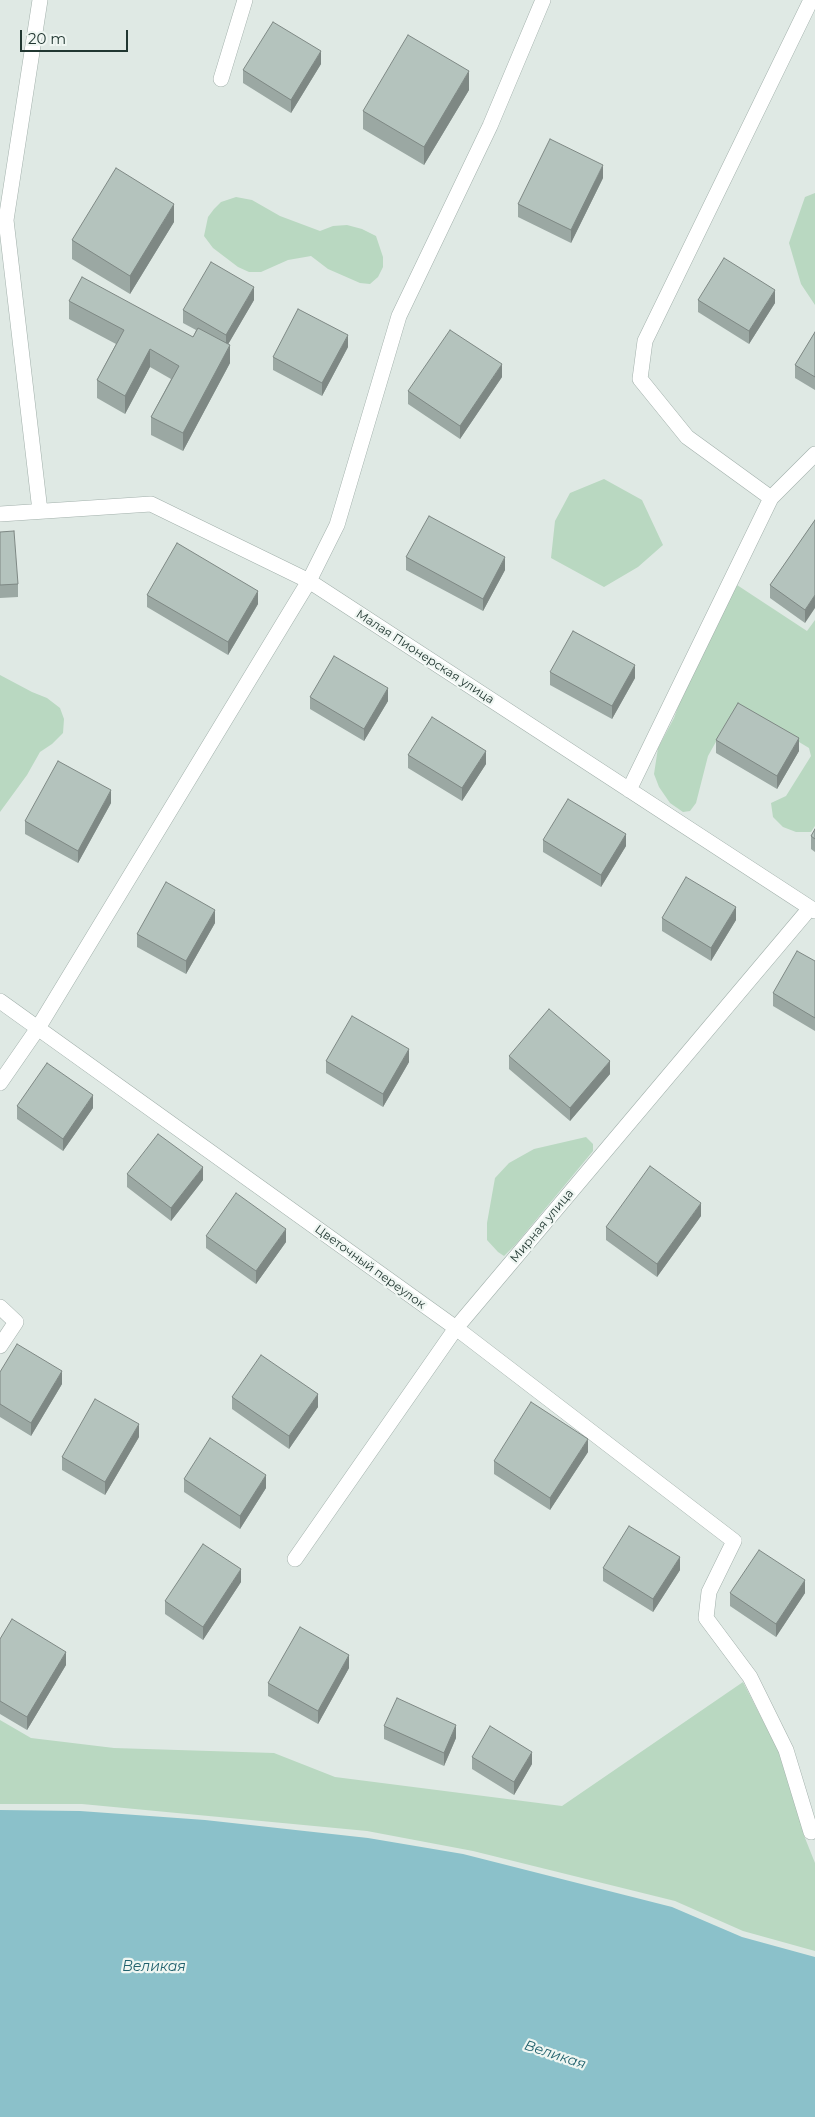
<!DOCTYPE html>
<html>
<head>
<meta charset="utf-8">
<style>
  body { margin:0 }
  #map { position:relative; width:815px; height:2117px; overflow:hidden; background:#dfe9e4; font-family:Montserrat,sans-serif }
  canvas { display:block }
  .scale { position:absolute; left:20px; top:30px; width:108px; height:22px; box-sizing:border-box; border:2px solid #213731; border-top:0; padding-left:6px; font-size:15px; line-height:18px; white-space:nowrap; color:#213731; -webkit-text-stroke:4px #eff6f2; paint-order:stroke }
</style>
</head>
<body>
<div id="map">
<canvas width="815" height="2117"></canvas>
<div class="scale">20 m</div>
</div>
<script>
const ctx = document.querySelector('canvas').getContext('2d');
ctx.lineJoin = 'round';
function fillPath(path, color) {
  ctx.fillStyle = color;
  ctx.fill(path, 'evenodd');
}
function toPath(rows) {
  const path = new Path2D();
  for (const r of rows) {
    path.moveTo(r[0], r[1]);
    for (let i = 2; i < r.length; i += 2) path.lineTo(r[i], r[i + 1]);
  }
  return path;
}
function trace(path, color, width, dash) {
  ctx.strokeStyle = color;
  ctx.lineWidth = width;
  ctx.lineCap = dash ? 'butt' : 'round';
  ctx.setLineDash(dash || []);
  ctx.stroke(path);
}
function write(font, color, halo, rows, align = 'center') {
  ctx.font = font + ' Montserrat,sans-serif';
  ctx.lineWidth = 4.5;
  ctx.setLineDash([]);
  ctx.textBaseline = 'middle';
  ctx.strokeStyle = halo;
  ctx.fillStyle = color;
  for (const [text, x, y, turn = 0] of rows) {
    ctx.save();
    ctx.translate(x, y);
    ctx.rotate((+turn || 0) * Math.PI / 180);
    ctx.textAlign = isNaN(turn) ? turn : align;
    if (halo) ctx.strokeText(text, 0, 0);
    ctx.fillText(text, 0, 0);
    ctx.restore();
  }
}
fillPath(toPath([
  [815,193,815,305,801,284,789,243,805,197],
  [236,197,252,200,280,216,320,231,333,226,347,225,362,229,376,236,383,257,383,267,378,277,370,284,360,283,328,269,311,256,288,260,261,272,249,272,238,267,213,248,204,236,208,217,214,209,221,202],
  [604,479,642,500,663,545,638,567,604,587,551,558,555,521,570,493],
  [737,585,807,631,815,620,815,826,811,832,796,832,783,827,773,817,771,803,786,796,811,756,809,748,741,707,731,715,708,756,696,803,690,811,683,812,670,803,659,787,654,774,658,748,674,718,685,687],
  [0,675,32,692,47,698,60,708,64,719,63,733,52,744,40,752,27,775,0,812],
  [586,1137,593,1144,593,1151,516,1244,504,1256,498,1252,487,1240,487,1223,495,1178,509,1163,534,1149],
  [743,1682,781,1756,805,1838,815,1863,815,1951,743,1931,675,1901,473,1851,367,1831,82,1804,0,1804,0,1720,31,1738,114,1748,274,1753,335,1777,562,1806]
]), '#b9d8c1');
fillPath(toPath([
  [0,1810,80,1811,205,1820,368,1838,463,1854,672,1907,742,1937,815,1957,815,2117,0,2117]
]), '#8bc1ca');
const minor = toPath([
  [221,79,245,0],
  [771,498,687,437,640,379,645,341,811,0],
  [40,511,6,220,40,0],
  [0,514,151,504,309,581,815,911],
  [629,790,771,498,815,454],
  [0,1001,456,1328,734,1541,709,1592,706,1618,750,1677,786,1750,811,1832],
  [0,1083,38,1028,309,581,337,525,399,316,490,126,543,0],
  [0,1307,16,1322,0,1346],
  [295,1559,456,1328,810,908]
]);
trace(minor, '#a2b0ab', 16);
trace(minor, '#fff', 15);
fillPath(toPath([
  [321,64,291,113,243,83,243,70],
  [469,90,424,165,363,129,363,111],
  [603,178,571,243,518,217,518,204],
  [174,222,130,294,72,259,72,240],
  [254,300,228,344,230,363,183,451,151,435,151,417,171,379,150,367,125,414,97,398,97,380,116,344,69,319,69,301,193,337,196,330,183,323,183,310],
  [698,300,775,303,749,344,698,312],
  [815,332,815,390,795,378,795,365],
  [348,347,322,396,273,370,273,357],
  [502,377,460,439,408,404,408,391],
  [815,520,805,623,770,598,770,585],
  [0,532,18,584,18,597,0,598],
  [406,557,505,570,483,611,406,570],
  [147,595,258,604,228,655,147,607],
  [550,672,635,678,612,719,550,685],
  [310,697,388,701,364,741,310,709],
  [716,740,799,751,777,789,716,753],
  [408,755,486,764,462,801,408,768],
  [111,803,78,863,25,834,25,821],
  [815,829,815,852,811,849,811,836],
  [543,840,626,846,601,887,543,852],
  [662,918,736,920,711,961,662,931],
  [215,923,186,974,137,947,137,934],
  [815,961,815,1031,773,1006,773,993],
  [509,1056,610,1074,570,1121,509,1069],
  [326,1061,409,1062,383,1107,326,1073],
  [17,1106,93,1108,63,1151,17,1119],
  [127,1174,203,1180,171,1221,127,1187],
  [701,1216,657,1277,606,1240,606,1227],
  [206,1236,286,1242,256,1284,206,1248],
  [0,1372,62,1384,31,1436,0,1417],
  [232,1397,318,1407,289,1449,232,1409],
  [139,1437,105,1495,62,1470,62,1457],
  [588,1452,550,1510,494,1474,494,1461],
  [184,1479,266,1488,240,1529,184,1492],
  [603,1568,680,1570,653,1612,603,1581],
  [241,1582,203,1640,165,1614,165,1601],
  [730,1593,805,1593,776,1637,730,1606],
  [0,1639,66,1665,27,1730,0,1714],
  [349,1668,318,1724,268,1696,268,1683],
  [384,1726,456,1738,444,1766,384,1739],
  [472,1757,532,1764,514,1795,472,1769]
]), '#9ba8a3');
fillPath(toPath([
  [321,51,321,64,291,113,291,100],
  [469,71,469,90,424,165,424,147],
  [603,165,603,178,571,243,571,230],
  [174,204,174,222,130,294,130,276],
  [254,287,254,300,226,348,226,335],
  [775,290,775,303,749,344,749,331],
  [348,335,348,347,322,396,322,383],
  [230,345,230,363,183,451,183,433],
  [150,349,150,367,125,414,125,396],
  [502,364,502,377,460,439,460,426],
  [505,557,505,570,483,611,483,599],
  [258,591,258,604,228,655,228,642],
  [815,595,815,608,805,623,805,610],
  [635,665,635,678,612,719,612,706],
  [388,688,388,701,364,741,364,729],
  [799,738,799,751,777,789,777,776],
  [486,751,486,764,462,801,462,788],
  [111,790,111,803,78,863,78,851],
  [626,834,626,846,601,887,601,875],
  [736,907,736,920,711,961,711,948],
  [215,910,215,923,186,974,186,961],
  [409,1049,409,1062,383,1107,383,1094],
  [610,1061,610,1074,570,1121,570,1108],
  [93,1095,93,1108,63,1151,63,1139],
  [203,1167,203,1180,171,1221,171,1208],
  [701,1203,701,1216,657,1277,657,1264],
  [286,1229,286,1242,256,1284,256,1271],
  [62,1371,62,1384,31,1436,31,1423],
  [318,1394,318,1407,289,1449,289,1436],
  [139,1424,139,1437,105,1495,105,1482],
  [588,1439,588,1452,550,1510,550,1498],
  [266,1475,266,1488,240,1529,240,1516],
  [680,1557,680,1570,653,1612,653,1599],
  [241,1569,241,1582,203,1640,203,1627],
  [805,1580,805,1593,776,1637,776,1624],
  [66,1652,66,1665,27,1730,27,1717],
  [349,1655,349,1668,318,1724,318,1711],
  [456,1725,456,1738,444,1766,444,1753],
  [532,1752,532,1764,514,1795,514,1782]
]), '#7e8884');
const building = toPath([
  [273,22,321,51,291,100,243,70,273,22],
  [408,35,469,71,424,147,363,111,408,35],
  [550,139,603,165,571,230,518,204,550,139],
  [116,168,174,204,130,276,72,240,116,168],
  [724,258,775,290,749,331,698,300,724,258],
  [211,262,254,287,226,335,183,310,211,262],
  [82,277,193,337,198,328,230,345,183,433,151,417,179,366,150,349,125,396,97,380,124,330,69,301,82,277],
  [298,309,348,335,322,383,273,357,298,309],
  [450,330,502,364,460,426,408,391,450,330],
  [815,332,815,377,795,365,815,332],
  [429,516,505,557,483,599,406,557,429,516],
  [815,520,815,595,805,610,770,585,815,520],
  [14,531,18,584,0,585,0,532,14,531],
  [177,543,258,591,228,642,147,595,177,543],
  [573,631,635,665,612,706,550,672,573,631],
  [334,656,388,688,364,729,310,697,334,656],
  [738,703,799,738,777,776,716,740,738,703],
  [432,717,486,751,462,788,408,755,432,717],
  [58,761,111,790,78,851,25,821,58,761],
  [568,799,626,834,601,875,543,840,568,799],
  [815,829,815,839,811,836,815,829],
  [686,877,736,907,711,948,662,918,686,877],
  [166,882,215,910,186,961,137,934,166,882],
  [797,951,815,961,815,1018,773,993,797,951],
  [549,1009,610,1061,570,1108,509,1056,549,1009],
  [352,1016,409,1049,383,1094,326,1061,352,1016],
  [47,1063,93,1095,63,1139,17,1106,47,1063],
  [158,1134,203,1167,171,1208,127,1174,158,1134],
  [650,1166,701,1203,657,1264,606,1227,650,1166],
  [236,1193,286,1229,256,1271,206,1236,236,1193],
  [17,1344,62,1371,31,1423,0,1404,0,1372,17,1344],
  [261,1355,318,1394,289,1436,232,1397,261,1355],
  [95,1399,139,1424,105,1482,62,1457,95,1399],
  [531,1402,588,1439,550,1498,494,1461,531,1402],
  [210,1438,266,1475,240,1516,184,1479,210,1438],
  [629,1526,680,1557,653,1599,603,1568,629,1526],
  [203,1544,241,1569,203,1627,165,1601,203,1544],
  [759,1550,805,1580,776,1624,730,1593,759,1550],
  [12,1619,66,1652,27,1717,0,1701,0,1639,12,1619],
  [300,1627,349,1655,318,1711,268,1683,300,1627],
  [397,1698,456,1725,444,1753,384,1726,397,1698],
  [490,1726,532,1752,514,1782,472,1757,490,1726]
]);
fillPath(building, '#b4c3bd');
trace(building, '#7e8884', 1);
write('12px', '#213731', '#eff6f2', [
  ["Малая Пионерская улица",425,657,33],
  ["Мирная улица",542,1226,-50],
  ["Цветочный переулок",370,1267,36]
]);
write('italic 14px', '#21616d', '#eff6f2', [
  ["Великая",154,1967],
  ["Великая",555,2055,18]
]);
</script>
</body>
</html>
